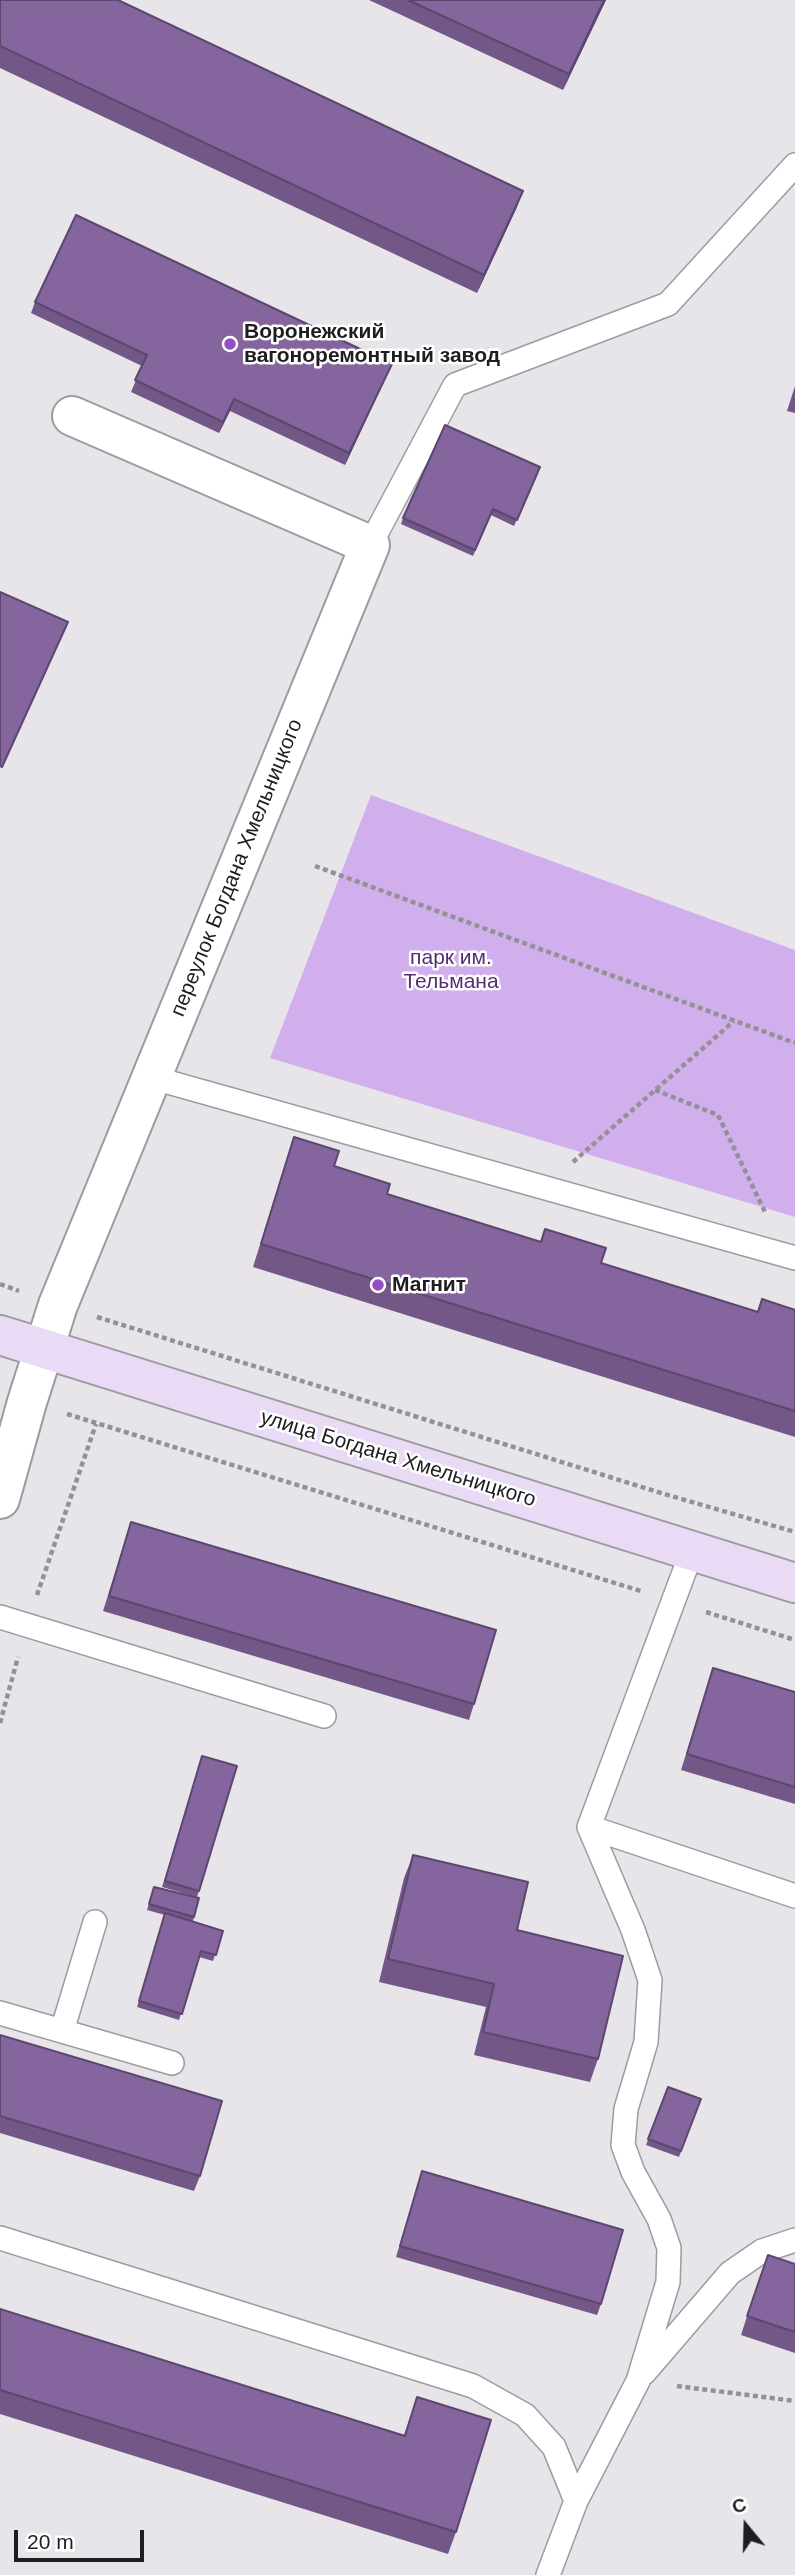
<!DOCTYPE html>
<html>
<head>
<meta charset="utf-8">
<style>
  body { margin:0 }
  #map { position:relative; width:795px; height:2575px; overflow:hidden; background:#e7e5ea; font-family:Helvetica,sans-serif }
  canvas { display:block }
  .north { position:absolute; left:711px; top:2491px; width:70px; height:70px; -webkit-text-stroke:5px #fff; paint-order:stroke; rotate:341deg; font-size:19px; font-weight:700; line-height:28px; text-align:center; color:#1e1d1f }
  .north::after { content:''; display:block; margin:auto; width:24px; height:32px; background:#1e1d1f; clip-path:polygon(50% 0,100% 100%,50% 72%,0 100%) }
  .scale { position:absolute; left:14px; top:2530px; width:130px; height:32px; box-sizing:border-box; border:4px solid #1e1d1f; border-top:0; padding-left:9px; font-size:21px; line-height:24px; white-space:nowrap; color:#1e1d1f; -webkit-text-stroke:5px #fff; paint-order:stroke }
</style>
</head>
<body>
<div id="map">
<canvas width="795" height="2575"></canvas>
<div class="north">С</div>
<div class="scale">20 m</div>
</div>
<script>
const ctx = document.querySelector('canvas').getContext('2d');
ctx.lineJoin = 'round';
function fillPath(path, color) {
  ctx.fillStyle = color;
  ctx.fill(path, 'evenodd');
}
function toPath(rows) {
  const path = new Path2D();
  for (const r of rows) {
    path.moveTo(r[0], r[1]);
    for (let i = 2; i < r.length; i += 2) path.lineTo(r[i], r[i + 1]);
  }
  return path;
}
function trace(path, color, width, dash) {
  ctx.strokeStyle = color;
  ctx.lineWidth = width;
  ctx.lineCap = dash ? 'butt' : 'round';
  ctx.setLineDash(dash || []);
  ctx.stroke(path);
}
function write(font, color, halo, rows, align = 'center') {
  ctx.font = font + ' Helvetica,sans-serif';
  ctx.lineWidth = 5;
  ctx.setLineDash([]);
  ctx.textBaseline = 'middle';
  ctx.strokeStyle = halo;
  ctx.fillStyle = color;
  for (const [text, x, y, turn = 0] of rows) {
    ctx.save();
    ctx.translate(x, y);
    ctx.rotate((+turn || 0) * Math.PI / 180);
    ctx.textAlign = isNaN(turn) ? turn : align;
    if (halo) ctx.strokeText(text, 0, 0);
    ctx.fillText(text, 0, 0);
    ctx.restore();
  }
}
fillPath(toPath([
  [371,795,795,950,795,1217,270,1058]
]), '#d1afec');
const lane = toPath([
  [370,545,455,385,668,304,795,165],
  [150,1077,795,1258],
  [692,1551,589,1827,795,1896],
  [0,1617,324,1716],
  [0,2013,172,2063],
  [62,2031,95,1922],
  [0,2238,473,2386,525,2415,554,2447,576,2501],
  [644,2373,730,2273,762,2251,795,2240],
  [548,2575,576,2501,638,2381,668,2282,669,2248,659,2219,633,2172,623,2145,626,2109,646,2042,650,1980,633,1930,589,1827]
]);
const street = toPath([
  [0,1499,27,1402,58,1305,370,545,72,416]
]);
const secondary = toPath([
  [0,1335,795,1583]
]);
trace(lane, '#9d9ba0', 26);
trace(street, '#9d9ba0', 42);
trace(secondary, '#9d9ba0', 42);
trace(toPath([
  [315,866,795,1043],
  [655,1090,718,1115,766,1214],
  [573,1162,734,1021],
  [0,1284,19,1291],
  [97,1317,661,1493,795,1532],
  [67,1414,641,1591],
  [37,1595,96,1424],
  [706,1612,795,1640],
  [0,1723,18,1657],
  [677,2386,795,2401]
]), '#939195', 4.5, [5, 3.5]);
trace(lane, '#fff', 23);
trace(street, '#fff', 38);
trace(secondary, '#e9daf5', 38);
fillPath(toPath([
  [0,0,523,191,516,209,477,293,0,68],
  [369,0,606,0,563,90],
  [35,302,392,364,387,375,345,465,230,411,219,433,131,392,142,366,31,313],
  [795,386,795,413,787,411],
  [540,467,514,526,491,515,473,556,401,524,403,518],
  [294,1137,334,1166,387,1194,540,1242,545,1229,601,1263,757,1312,762,1299,795,1309,795,1437,253,1267,286,1161],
  [131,1522,474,1704,469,1720,103,1611],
  [713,1668,795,1692,795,1804,681,1770],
  [202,1756,237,1766,197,1897,162,1887],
  [413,1855,517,1930,598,2059,590,2082,474,2055,486,2007,379,1982,404,1878],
  [154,1887,194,1917,193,1921,223,1931,213,1961,199,1957,179,2020,137,2007,165,1915,147,1910],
  [0,2035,200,2176,194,2191,0,2133],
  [668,2087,701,2099,679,2157,646,2145],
  [422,2171,601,2304,597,2315,396,2257],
  [795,2264,795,2353,741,2335,761,2273],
  [0,2309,404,2435,417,2397,456,2532,448,2554,0,2414]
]), '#725787');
fillPath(toPath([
  [604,0,606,0,563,90,569,74],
  [523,191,516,209,477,293,484,275],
  [392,364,387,375,345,465,349,453],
  [234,399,230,411,219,433,223,422]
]), '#5c476e');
const building = toPath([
  [0,0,118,0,523,191,484,275,0,46,0,0],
  [408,0,604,0,569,74,408,0],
  [76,215,392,364,349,453,234,399,223,422,135,380,147,355,35,302,76,215],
  [445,425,540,467,517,520,493,509,475,550,403,518,445,425],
  [0,592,68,622,2,767,0,766,0,592],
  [294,1137,339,1151,334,1166,390,1184,387,1194,541,1242,545,1229,606,1248,601,1263,758,1312,762,1299,795,1310,795,1411,261,1244,294,1137],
  [131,1522,496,1630,474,1704,109,1596,131,1522],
  [713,1668,795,1692,795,1787,687,1754,713,1668],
  [202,1756,237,1766,199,1891,165,1881,202,1756],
  [413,1855,528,1882,517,1930,623,1956,598,2059,483,2032,494,1984,388,1959,413,1855],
  [154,1887,199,1898,194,1917,149,1904,154,1887],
  [165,1913,223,1931,216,1955,201,1951,182,2014,139,2001,165,1913],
  [0,2035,222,2101,200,2176,0,2116,0,2035],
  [668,2087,701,2099,681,2151,648,2139,668,2087],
  [422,2171,623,2230,601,2304,400,2246,422,2171],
  [768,2255,795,2264,795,2332,747,2316,768,2255],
  [0,2309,405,2436,417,2397,491,2420,456,2532,0,2390,0,2309]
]);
fillPath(building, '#84659d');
trace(building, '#5c476e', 2);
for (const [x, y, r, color] of [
  [230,344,7,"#934ec2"],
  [378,1285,7,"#934ec2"]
]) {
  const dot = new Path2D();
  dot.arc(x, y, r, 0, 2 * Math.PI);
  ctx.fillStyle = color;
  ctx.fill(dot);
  trace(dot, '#fff', 2.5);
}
write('bold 21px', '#1e1d1f', '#fff', [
  ["Воронежский",244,332],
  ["вагоноремонтный завод",244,356],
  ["Магнит",392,1285]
], 'left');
write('21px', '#1e1d1f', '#fff', [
  ["переулок Богдана Хмельницкого",237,868,-68],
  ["улица Богдана Хмельницкого",398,1459,17]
]);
write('21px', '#572c74', '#fff', [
  ["парк им.",451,958],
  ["Тельмана",451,982]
]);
</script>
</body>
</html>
